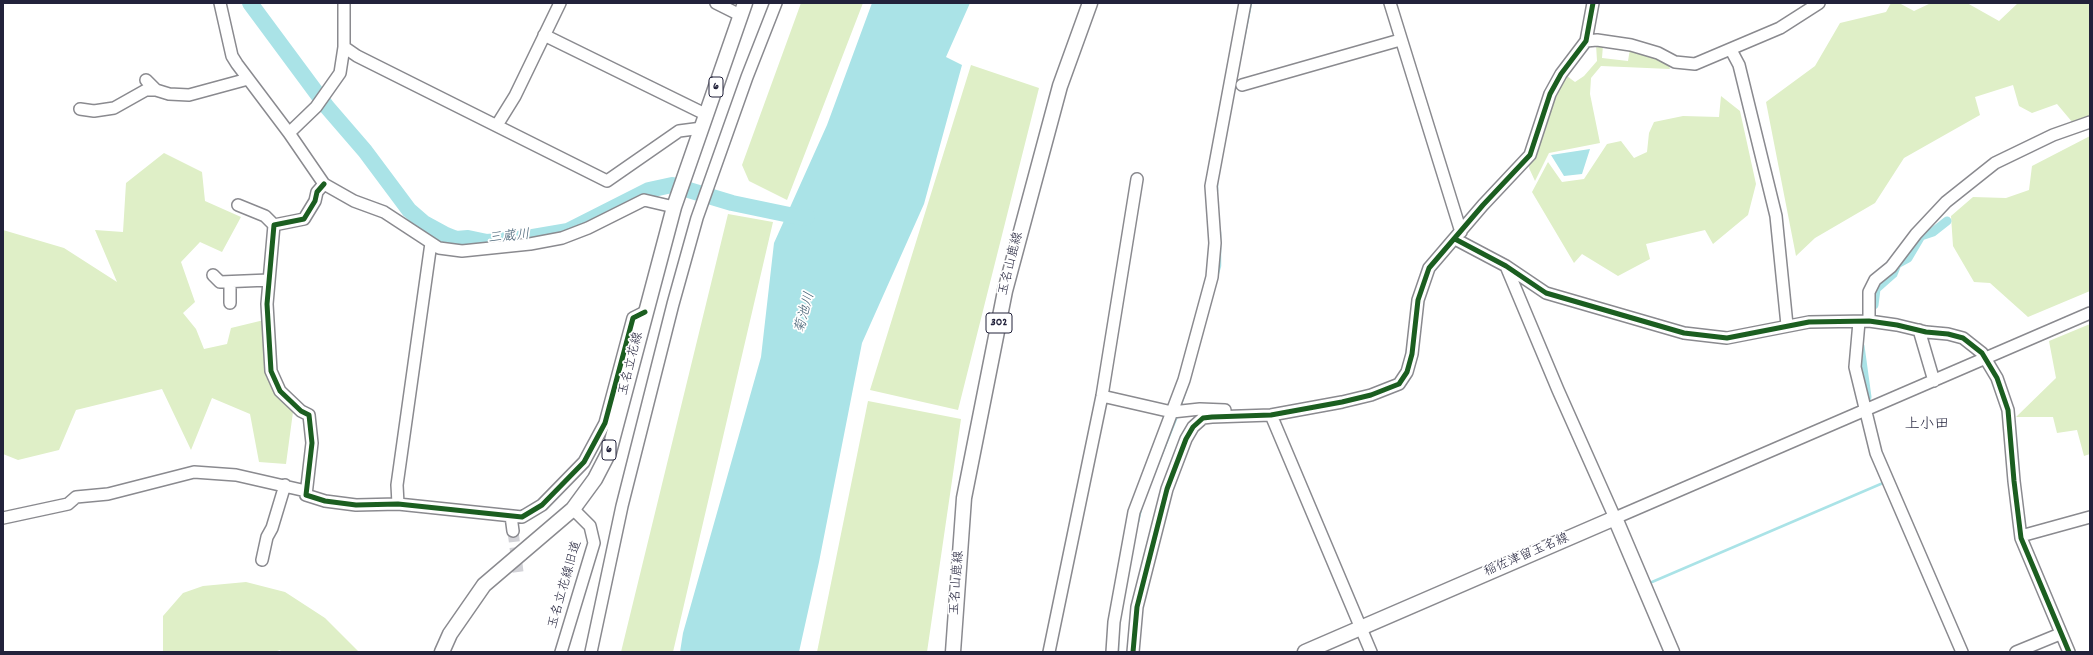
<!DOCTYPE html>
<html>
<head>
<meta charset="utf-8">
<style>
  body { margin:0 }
  #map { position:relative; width:2093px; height:655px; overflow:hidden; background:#fff; font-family:Dekko,sans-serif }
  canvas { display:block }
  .frame { position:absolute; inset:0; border:4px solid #22223b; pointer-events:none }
</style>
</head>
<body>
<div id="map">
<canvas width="2093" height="655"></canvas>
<div class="frame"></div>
</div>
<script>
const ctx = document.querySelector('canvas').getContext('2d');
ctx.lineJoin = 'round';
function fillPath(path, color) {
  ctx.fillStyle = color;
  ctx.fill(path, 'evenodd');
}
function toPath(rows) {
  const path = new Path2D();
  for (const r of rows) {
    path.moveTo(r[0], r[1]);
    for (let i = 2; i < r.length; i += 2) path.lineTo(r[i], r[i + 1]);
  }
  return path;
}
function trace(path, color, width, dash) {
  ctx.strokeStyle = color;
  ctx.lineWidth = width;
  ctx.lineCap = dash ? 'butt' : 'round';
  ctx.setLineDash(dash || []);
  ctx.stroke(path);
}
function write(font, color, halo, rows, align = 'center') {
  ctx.font = font + ' Dekko,"Klee One",sans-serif';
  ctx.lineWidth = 3.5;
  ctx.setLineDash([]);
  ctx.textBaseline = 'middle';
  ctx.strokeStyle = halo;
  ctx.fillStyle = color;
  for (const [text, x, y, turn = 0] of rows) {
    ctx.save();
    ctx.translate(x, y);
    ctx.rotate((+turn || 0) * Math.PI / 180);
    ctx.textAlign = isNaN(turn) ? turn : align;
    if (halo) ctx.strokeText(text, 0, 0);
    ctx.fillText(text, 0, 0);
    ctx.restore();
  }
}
fillPath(toPath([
  [801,3,863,3,787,200,749,181,742,165],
  [1891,3,1899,3,1914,11,1931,3,1967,3,1999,21,2018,3,2090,3,2090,115,2073,123,2057,104,2032,113,2019,106,2013,85,1975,97,1980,115,1904,158,1875,203,1815,238,1796,256,1766,102,1815,66,1840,23,1886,12],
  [1596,44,1603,45,1602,58,1628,61,1630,49,1642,51,1668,63,1670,69,1601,66,1591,78,1590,94,1600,143,1549,153,1535,181,1529,168,1530,161,1554,94,1567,76,1575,82,1584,76,1597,61],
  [971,65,1039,88,958,410,870,390],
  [1721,96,1740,111,1756,184,1748,215,1713,244,1705,230,1646,244,1650,259,1618,276,1582,254,1574,263,1532,192,1548,162,1562,182,1584,179,1607,144,1621,141,1634,158,1647,152,1649,133,1654,122,1683,116,1719,117],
  [2090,136,2090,291,2028,317,1990,283,1974,282,1953,246,1951,216,1973,197,2006,198,2029,190,2032,166],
  [164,153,202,172,205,201,241,217,222,252,200,242,181,262,195,302,183,313,196,329,204,349,227,344,231,328,264,320,266,377,293,412,286,464,259,462,250,414,212,398,191,450,162,389,76,410,59,450,18,460,3,454,3,230,64,248,117,282,95,230,123,232,126,183],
  [728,214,773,222,673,652,621,652],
  [2090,324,2090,454,2084,456,2077,430,2057,433,2053,417,2016,417,2056,378,2049,341],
  [868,401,961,419,927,652,817,652],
  [246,582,285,592,325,618,359,652,281,652,280,650,274,652,163,652,163,616,183,593,203,586]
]), '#dfefc7');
fillPath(toPath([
  [872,3,970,3,946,57,962,65,924,204,862,343,819,562,799,652,680,652,683,633,761,357,774,243,827,125],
  [1590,149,1582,174,1564,176,1551,155]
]), '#aae3e7');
trace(toPath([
  [1239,63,1251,3],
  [1217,191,1217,180],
  [1217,277,1220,266,1220,232],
  [1180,407,1188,384],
  [1155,471,1178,414],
  [1138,522,1142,505],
  [1652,582,1883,483],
  [1118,641,1118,652]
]), '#aae3e7', 2.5);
trace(toPath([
  [1874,305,1876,289,1893,274,1897,264,1908,258,1921,236,1933,232,1947,221],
  [1860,346,1867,397]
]), '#aae3e7', 9);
trace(toPath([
  [250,3,327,107,365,151,409,210,424,223,446,235,456,239,468,238,487,242,527,238,568,231,649,190,672,185,732,203,804,218,807,217]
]), '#aae3e7', 16);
trace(toPath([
  [513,531,518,572]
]), '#d3d3d8', 11, [11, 5.5]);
const minor = toPath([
  [220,3,232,56,237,64,289,133,324,184,354,201,384,212,439,248,462,251,530,244,562,238,588,228,644,200,674,207],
  [716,3,740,15],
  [1390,3,1461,232],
  [544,35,707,115],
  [1586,41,1597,40,1631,45,1658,53,1675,62,1695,64,1780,28,1819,3],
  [344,47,357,56,607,181,679,131,702,128],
  [1731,50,1739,65,1776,216,1787,325],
  [146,80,156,90,169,94,189,95,248,79],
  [1242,85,1400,40],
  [80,109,94,111,114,108,146,90,156,90],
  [497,125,515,96,560,3],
  [289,133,316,107,340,73,344,47,344,3],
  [324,184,317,192,315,201,304,219,274,225,267,304,271,371,280,391,301,411,309,415,312,443,306,495,325,501,356,505,398,504,522,517,542,505,584,462,605,423,633,318,645,312],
  [238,205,265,216,274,225],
  [1455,239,1506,266,1546,293,1684,333,1727,338,1809,322,1869,321,1897,325,1926,332,1948,334,1963,338,1982,353,1997,378,2008,410,2014,481,2021,538,2069,652],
  [1506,266,1558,390,1615,518,2090,313],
  [213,275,220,282,269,280],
  [230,303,230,283],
  [1869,321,1869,292,1875,280,1891,267,1916,234,1946,202,1995,163,2053,135,2090,122],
  [1859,322,1855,367,1876,453,1962,652],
  [1919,330,1934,381],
  [1102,396,1172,412,1200,409,1225,410],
  [1271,415,1371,652],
  [398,504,397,485,431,243],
  [511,516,513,531],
  [3,518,68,504,76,497,108,494,194,472,236,475,306,491],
  [2021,536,2090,517],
  [262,560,267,537,272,528,285,485],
  [561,652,594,543,590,526,573,509],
  [591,652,622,506,673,304,697,218,747,77,776,3],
  [1049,652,1102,396,1137,179],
  [1112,652,1114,622,1134,512,1184,380,1212,277,1215,243,1211,186,1245,3],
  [1133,652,1137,607,1167,489,1186,439,1193,427,1203,418,1212,417,1271,415,1342,402,1371,395,1399,384,1407,372,1412,354,1418,300,1429,268,1483,205,1530,155,1550,94,1561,74,1586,41,1593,3],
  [2016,652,2060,634]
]);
const major = toPath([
  [442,652,450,634,484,585,573,509,595,479,609,452,674,207,745,3],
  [953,652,964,498,1005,291,1060,86,1090,3],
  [1305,652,1615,518,1672,652]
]);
trace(minor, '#8a8a8f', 14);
trace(major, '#8a8a8f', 17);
trace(minor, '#fff', 11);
trace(major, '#fff', 14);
trace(toPath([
  [324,184,317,192,315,201,304,219,274,225,267,304,271,371,280,391,301,411,309,415,312,443,306,495,325,501,356,505,398,504,522,517,542,505,584,462,605,423,633,318,645,312],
  [1455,239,1506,266,1546,293,1684,333,1727,338,1809,322,1869,321,1897,325,1926,332,1948,334,1963,338,1982,353,1997,378,2008,410,2014,481,2021,538,2069,652],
  [1133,652,1137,607,1167,489,1186,439,1193,427,1203,418,1212,417,1271,415,1342,402,1371,395,1399,384,1407,372,1412,354,1418,300,1429,268,1483,205,1530,155,1550,94,1561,74,1586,41,1593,3]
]), '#1b5e20', 5);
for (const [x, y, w] of [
  [716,87,14],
  [999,323,26],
  [609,450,14]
]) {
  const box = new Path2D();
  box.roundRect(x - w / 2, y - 10, w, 20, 3);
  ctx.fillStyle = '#fff';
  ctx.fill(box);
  trace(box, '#22223b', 1);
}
write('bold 12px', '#22223b', null, [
  ["6",716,87],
  ["302",999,323],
  ["6",609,450]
]);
write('13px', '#22223b', '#fff', [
  ["玉名山鹿線",1012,264,-76],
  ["玉名立花線",632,364,-76],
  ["稲佐津留玉名線",1527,556,-23],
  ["玉名山鹿線",958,583,-86],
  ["玉名立花線旧道",566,585,-74]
]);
write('italic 14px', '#456174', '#fff', [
  ["三蔵川",509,238,-6],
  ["菊池川",806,313,-75]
]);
write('15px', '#22223b', '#fff', [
  ["上小田",1927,426]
]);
</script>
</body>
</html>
